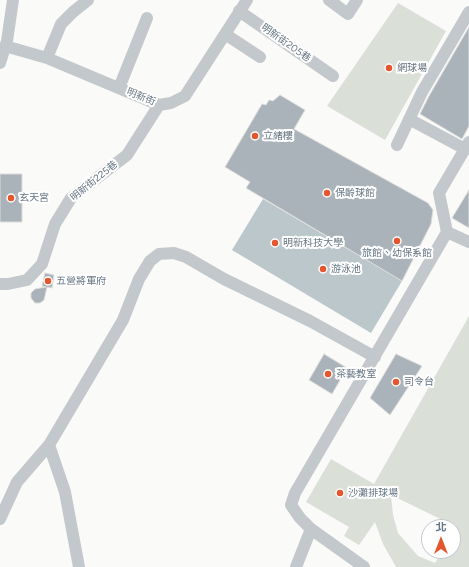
<!DOCTYPE html>
<html>
<head>
<meta charset="utf-8">
<style>
  body { margin:0 }
  #map { position:relative; width:469px; height:567px; overflow:hidden; background:#fafaf8; font-family:Figtree,"Noto Sans TC",sans-serif }
  canvas { display:block }
  .north { position:absolute; left:421px; top:519px; width:40px; height:40px; box-sizing:border-box; background:#fff; border:1px solid #c1c8cd; border-radius:50%; rotate:0deg; font-size:11px; font-weight:700; line-height:16px; text-align:center; color:#657683 }
  .north::after { content:''; display:block; margin:auto; width:14px; height:18px; background:#e4572e; clip-path:polygon(50% 0,100% 100%,50% 72%,0 100%) }
</style>
</head>
<body>
<div id="map">
<canvas width="469" height="567"></canvas>
<div class="north">北</div>
</div>
<script>
const ctx = document.querySelector('canvas').getContext('2d');
ctx.lineJoin = 'round';
function fillPath(path, color) {
  ctx.fillStyle = color;
  ctx.fill(path, 'evenodd');
}
function toPath(rows) {
  const path = new Path2D();
  for (const r of rows) {
    path.moveTo(r[0], r[1]);
    for (let i = 2; i < r.length; i += 2) path.lineTo(r[i], r[i + 1]);
  }
  return path;
}
function trace(path, color, width, dash) {
  ctx.strokeStyle = color;
  ctx.lineWidth = width;
  ctx.lineCap = dash ? 'butt' : 'round';
  ctx.setLineDash(dash || []);
  ctx.stroke(path);
}
function write(font, color, halo, rows, align = 'center') {
  ctx.font = font + ' Figtree,"Noto Sans TC",sans-serif';
  ctx.lineWidth = 4;
  ctx.setLineDash([]);
  ctx.textBaseline = 'middle';
  ctx.strokeStyle = halo;
  ctx.fillStyle = color;
  for (const [text, x, y, turn = 0] of rows) {
    ctx.save();
    ctx.translate(x, y);
    ctx.rotate((+turn || 0) * Math.PI / 180);
    ctx.textAlign = isNaN(turn) ? turn : align;
    if (halo) ctx.strokeText(text, 0, 0);
    ctx.fillText(text, 0, 0);
    ctx.restore();
  }
}
fillPath(toPath([
  [398,3,446,31,385,140,327,106],
  [469,316,469,567,396,567,383,544,375,522,359,545,344,536,349,527,306,502,331,459,374,484],
  [391,495,457,527,453,535,453,551,443,551,435,563,418,556,398,533,393,515]
]), '#dadfd7');
fillPath(toPath([
  [263,199,402,281,371,333,232,250]
]), '#bbc7cb');
const building = toPath([
  [469,27,469,126,462,139,420,114,429,96,469,27],
  [280,95,305,110,294,129,428,203,433,210,431,224,402,281,246,188,250,182,225,167,262,104,266,105,269,100,273,101,280,95],
  [0,174,22,174,22,222,0,222,0,174],
  [469,190,469,228,452,218,469,190],
  [45,273,54,275,52,288,47,287,44,300,40,303,35,303,31,298,31,293,35,289,46,287,42,286,45,273],
  [324,354,347,368,332,394,309,380,324,354],
  [396,354,422,366,390,415,370,398,396,354]
]);
fillPath(building, '#aab3b9');
trace(building, '#dcdcda', 1);
trace(toPath([
  [329,0,348,14,357,0],
  [239,11,333,76],
  [225,34,260,57],
  [5,46,47,58,159,105,171,103,185,96,247,0],
  [47,58,61,24,73,12,88,0],
  [0,63,7,41,13,0],
  [119,88,147,18],
  [409,119,465,149],
  [397,145,422,92,469,12],
  [447,232,469,242],
  [0,284,8,284,27,280,42,264,55,224,71,198,127,155,159,105],
  [49,445,65,492,79,567],
  [0,519,17,482,49,445,123,320,139,279,150,261,159,254,174,253,186,257,224,279,310,321,375,357],
  [296,567,311,529],
  [364,567,311,529,300,518,291,505,295,493,447,232,439,193,469,142]
]), '#c3c8cc', 12);
for (const [x, y, r, color] of [
  [389,68,4,"#e4572e"],
  [255,136,4,"#e4572e"],
  [327,193,4,"#e4572e"],
  [11,198,4,"#e4572e"],
  [397,241,4,"#e4572e"],
  [275,243,4,"#e4572e"],
  [323,269,4,"#e4572e"],
  [48,281,4,"#e4572e"],
  [328,374,4,"#e4572e"],
  [396,382,4,"#e4572e"],
  [340,493,4,"#e4572e"]
]) {
  const dot = new Path2D();
  dot.arc(x, y, r, 0, 2 * Math.PI);
  ctx.fillStyle = color;
  ctx.fill(dot);
  trace(dot, '#fff', 1.5);
}
write('10px', '#657683', '#fff', [
  ["明新街205巷",286,43,35],
  ["明新街",141,97,22],
  ["明新街225巷",94,181,-39]
]);
write('10px', '#657683', '#fff', [
  ["網球場",397,68],
  ["立緒樓",263,136],
  ["保齡球館",335,193],
  ["玄天宮",19,198],
  ["明新科技大學",283,243],
  ["旅館、幼保系館",397,253,"center"],
  ["游泳池",331,269],
  ["五營將軍府",56,281],
  ["茶藝教室",336,374],
  ["司令台",404,382],
  ["沙灘排球場",348,493]
], 'left');
</script>
</body>
</html>
